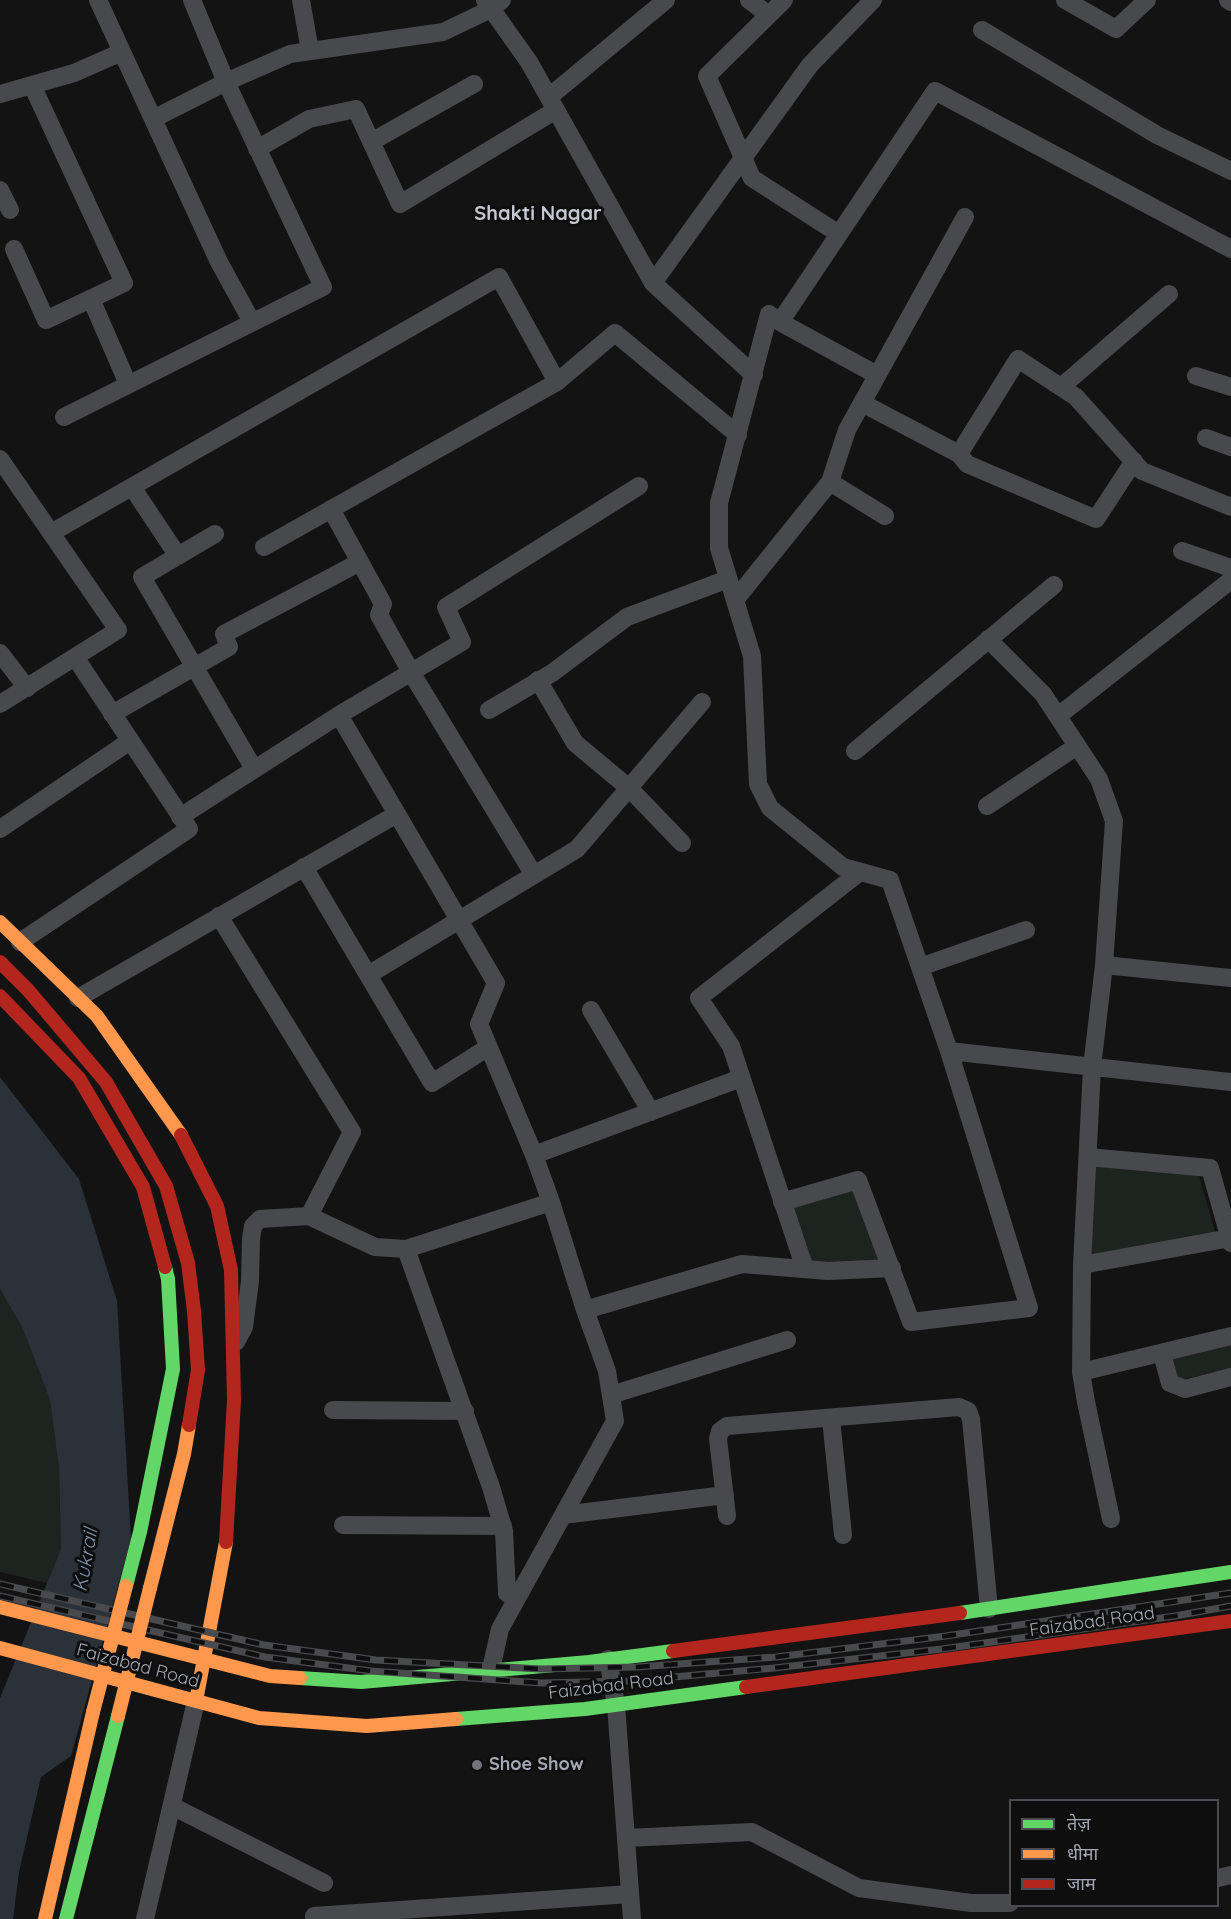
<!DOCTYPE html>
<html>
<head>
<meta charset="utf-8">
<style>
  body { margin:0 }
  #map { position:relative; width:1231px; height:1919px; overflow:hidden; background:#131314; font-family:Quicksand,"Noto Sans Devanagari",sans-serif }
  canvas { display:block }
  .legend { position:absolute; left:1009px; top:1799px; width:210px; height:108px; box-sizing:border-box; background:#0e0e0f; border:2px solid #4a4c51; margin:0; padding:8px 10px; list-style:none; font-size:18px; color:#a5a8b4 }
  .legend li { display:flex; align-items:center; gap:12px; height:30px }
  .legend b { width:30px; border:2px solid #4a4c51 }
</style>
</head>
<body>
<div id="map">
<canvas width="1231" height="1919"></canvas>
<ul class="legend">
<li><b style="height:8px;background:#63d668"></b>तेज़</li>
<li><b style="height:8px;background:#ff974d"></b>धीमा</li>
<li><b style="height:8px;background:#b3261e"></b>जाम</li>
</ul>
</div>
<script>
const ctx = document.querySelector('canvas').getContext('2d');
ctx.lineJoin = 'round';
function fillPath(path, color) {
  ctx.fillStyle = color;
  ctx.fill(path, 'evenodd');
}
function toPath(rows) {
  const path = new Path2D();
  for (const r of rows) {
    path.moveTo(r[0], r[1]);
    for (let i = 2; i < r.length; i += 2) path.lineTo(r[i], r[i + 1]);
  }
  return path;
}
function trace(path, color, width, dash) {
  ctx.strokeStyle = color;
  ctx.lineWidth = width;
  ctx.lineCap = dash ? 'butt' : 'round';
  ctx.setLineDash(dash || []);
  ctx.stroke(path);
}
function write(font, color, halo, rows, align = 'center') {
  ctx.font = font + ' Quicksand,sans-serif';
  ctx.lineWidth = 6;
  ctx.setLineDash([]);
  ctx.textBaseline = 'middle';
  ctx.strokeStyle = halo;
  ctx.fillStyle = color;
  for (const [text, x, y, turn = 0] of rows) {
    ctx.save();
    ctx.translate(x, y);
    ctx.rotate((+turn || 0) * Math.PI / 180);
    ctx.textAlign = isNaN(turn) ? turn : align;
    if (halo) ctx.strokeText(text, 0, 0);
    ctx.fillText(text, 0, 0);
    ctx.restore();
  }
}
fillPath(toPath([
  [1093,1162,1198,1172,1216,1235,1089,1257],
  [855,1184,883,1264,809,1265,788,1205],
  [0,1289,23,1329,50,1400,59,1469,61,1549,47,1583,0,1572],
  [1231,1341,1231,1368,1176,1381,1170,1356]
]), '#1d241f');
fillPath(toPath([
  [0,1077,79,1179,117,1301,131,1539,71,1756,41,1777,19,1872,13,1919,0,1919,0,1698,61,1549,59,1469,50,1400,23,1329,0,1289]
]), '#2b3138');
trace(toPath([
  [98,0,219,262,252,322],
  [301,0,310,51],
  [485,0,529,62,653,283,754,375],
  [749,0,769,15],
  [784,0,707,76,752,178,839,234],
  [1065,0,1116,29,1147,0],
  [1228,0,1231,2],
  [982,30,1157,135,1231,171],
  [0,94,74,73,122,52],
  [549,97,666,0],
  [153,119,226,82,290,54,443,32,491,9,502,0],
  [371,142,474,84],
  [257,149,309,119,356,109,400,204,556,110],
  [0,190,10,210],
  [14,249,46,320,124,283,32,85],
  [653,283,810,65,873,0],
  [91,299,128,384],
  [780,322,877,375],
  [1196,376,1231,387],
  [1061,387,1169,294],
  [862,403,959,454,1018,359,1076,397,1142,471,1231,507],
  [64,417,323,287,226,82,192,0],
  [1206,438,1231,447],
  [959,454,967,464,1096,519,1134,461],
  [0,459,118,630,0,704],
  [830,482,885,516],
  [132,487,178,556],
  [331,509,383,604,379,615,411,672,534,875],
  [51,533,499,277,557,382],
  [215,534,142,577,254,769],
  [264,547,557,382,615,333,738,435],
  [1182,551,1231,568],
  [735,600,830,482,847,430,965,217],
  [988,639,1043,694,1099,779,1114,821,1104,965,1092,1067,1082,1265,1081,1372,1086,1402,1111,1519],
  [0,653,27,688],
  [538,680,575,743,629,788,682,843],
  [489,710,552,673,627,617,728,579],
  [112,714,229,647,224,634,360,562],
  [339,715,496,983,479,1024,534,1155,551,1202,585,1310,607,1371,615,1421,500,1629,491,1669],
  [1058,716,1231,580],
  [855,751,1054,585],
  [987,806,1077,746],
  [180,817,339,715,462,642,446,607,639,486],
  [0,829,130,741],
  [304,867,432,1083,487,1048],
  [219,916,352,1132,309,1216],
  [20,942,189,829,75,657],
  [1104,965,1231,978],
  [920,967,1026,930],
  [368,975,577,849,702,702],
  [78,998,397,814],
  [591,1010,651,1112],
  [949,1051,1231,1082],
  [534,1155,741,1078],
  [1088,1157,1210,1168,1231,1243],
  [782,1202,858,1180,911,1322,1029,1308,949,1051,890,880,843,867,770,808,758,784,752,656,719,548,719,503,769,314,780,322,935,91,1231,249],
  [406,1249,491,1487,504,1531,507,1593,516,1600],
  [1082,1265,1230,1238],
  [805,1269,731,1046,699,998,860,872],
  [585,1310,742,1264,828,1271,892,1268],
  [236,1342,244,1327,250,1281,251,1239,253,1226,260,1219,309,1216,375,1247,406,1249,551,1202],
  [1162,1354,1170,1383,1185,1389,1231,1377],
  [1081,1372,1231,1336],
  [611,1395,787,1340],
  [333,1410,465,1411],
  [831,1419,843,1535],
  [563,1515,725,1495],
  [727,1516,718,1439,720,1431,727,1426,959,1407,968,1411,971,1419,989,1609],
  [343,1525,503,1526],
  [608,1659,616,1705,632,1919],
  [172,1806,324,1883],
  [626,1838,752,1832,859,1888,971,1903,1010,1903],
  [1218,1878,1231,1875],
  [314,1916,630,1894],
  [145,1919,196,1701]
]), '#48494c', 18);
trace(toPath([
  [126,1586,140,1532,173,1369,168,1279,165,1267],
  [960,1613,1231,1572],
  [300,1678,361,1682,589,1662,673,1651],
  [456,1719,585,1709,746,1687],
  [66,1919,118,1716]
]), '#63d668', 14);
trace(toPath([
  [0,922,97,1016,181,1135],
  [150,1588,184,1454,189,1425],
  [0,1607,270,1676,300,1678],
  [0,1648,259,1718,367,1726,456,1719],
  [196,1701,226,1542],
  [45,1919,93,1712]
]), '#ff974d', 14);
trace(toPath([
  [0,962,28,990,106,1082,166,1186,188,1263,194,1311,198,1370,189,1425],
  [0,996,79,1078,143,1187,165,1267],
  [181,1135,217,1206,231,1270,234,1400,226,1542],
  [673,1651,960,1613],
  [746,1687,1231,1621]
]), '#b3261e', 14);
const rail = toPath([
  [0,1584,264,1645,376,1660,541,1669,637,1667,776,1657,946,1636,1231,1593],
  [0,1596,265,1657,371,1671,541,1683,629,1681,774,1668,942,1649,1175,1616,1231,1606]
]);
trace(rail, '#494a4d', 7);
trace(rail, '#0e0e0f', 4.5, [14]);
trace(toPath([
  [93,1712,126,1586],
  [118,1716,150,1588]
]), '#ff974d', 14);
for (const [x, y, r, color] of [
  [477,1765,6,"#72747c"]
]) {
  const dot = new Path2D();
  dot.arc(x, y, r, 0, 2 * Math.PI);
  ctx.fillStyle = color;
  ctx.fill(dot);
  trace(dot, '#0e0e0f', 2);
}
write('18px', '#a5a8b4', '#0e0e0f', [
  ["Faizabad Road",1092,1622,-8],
  ["Faizabad Road",138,1666,15],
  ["Faizabad Road",611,1686,-7]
]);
write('bold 18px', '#a5a8b4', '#0e0e0f', [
  ["Shoe Show",489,1765]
], 'left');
write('bold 20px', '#c6c7d0', '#0e0e0f', [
  ["Shakti Nagar",538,214]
]);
write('italic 20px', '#7e92ad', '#0e0e0f', [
  ["Kukrail",86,1560,-80]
]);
</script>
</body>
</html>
